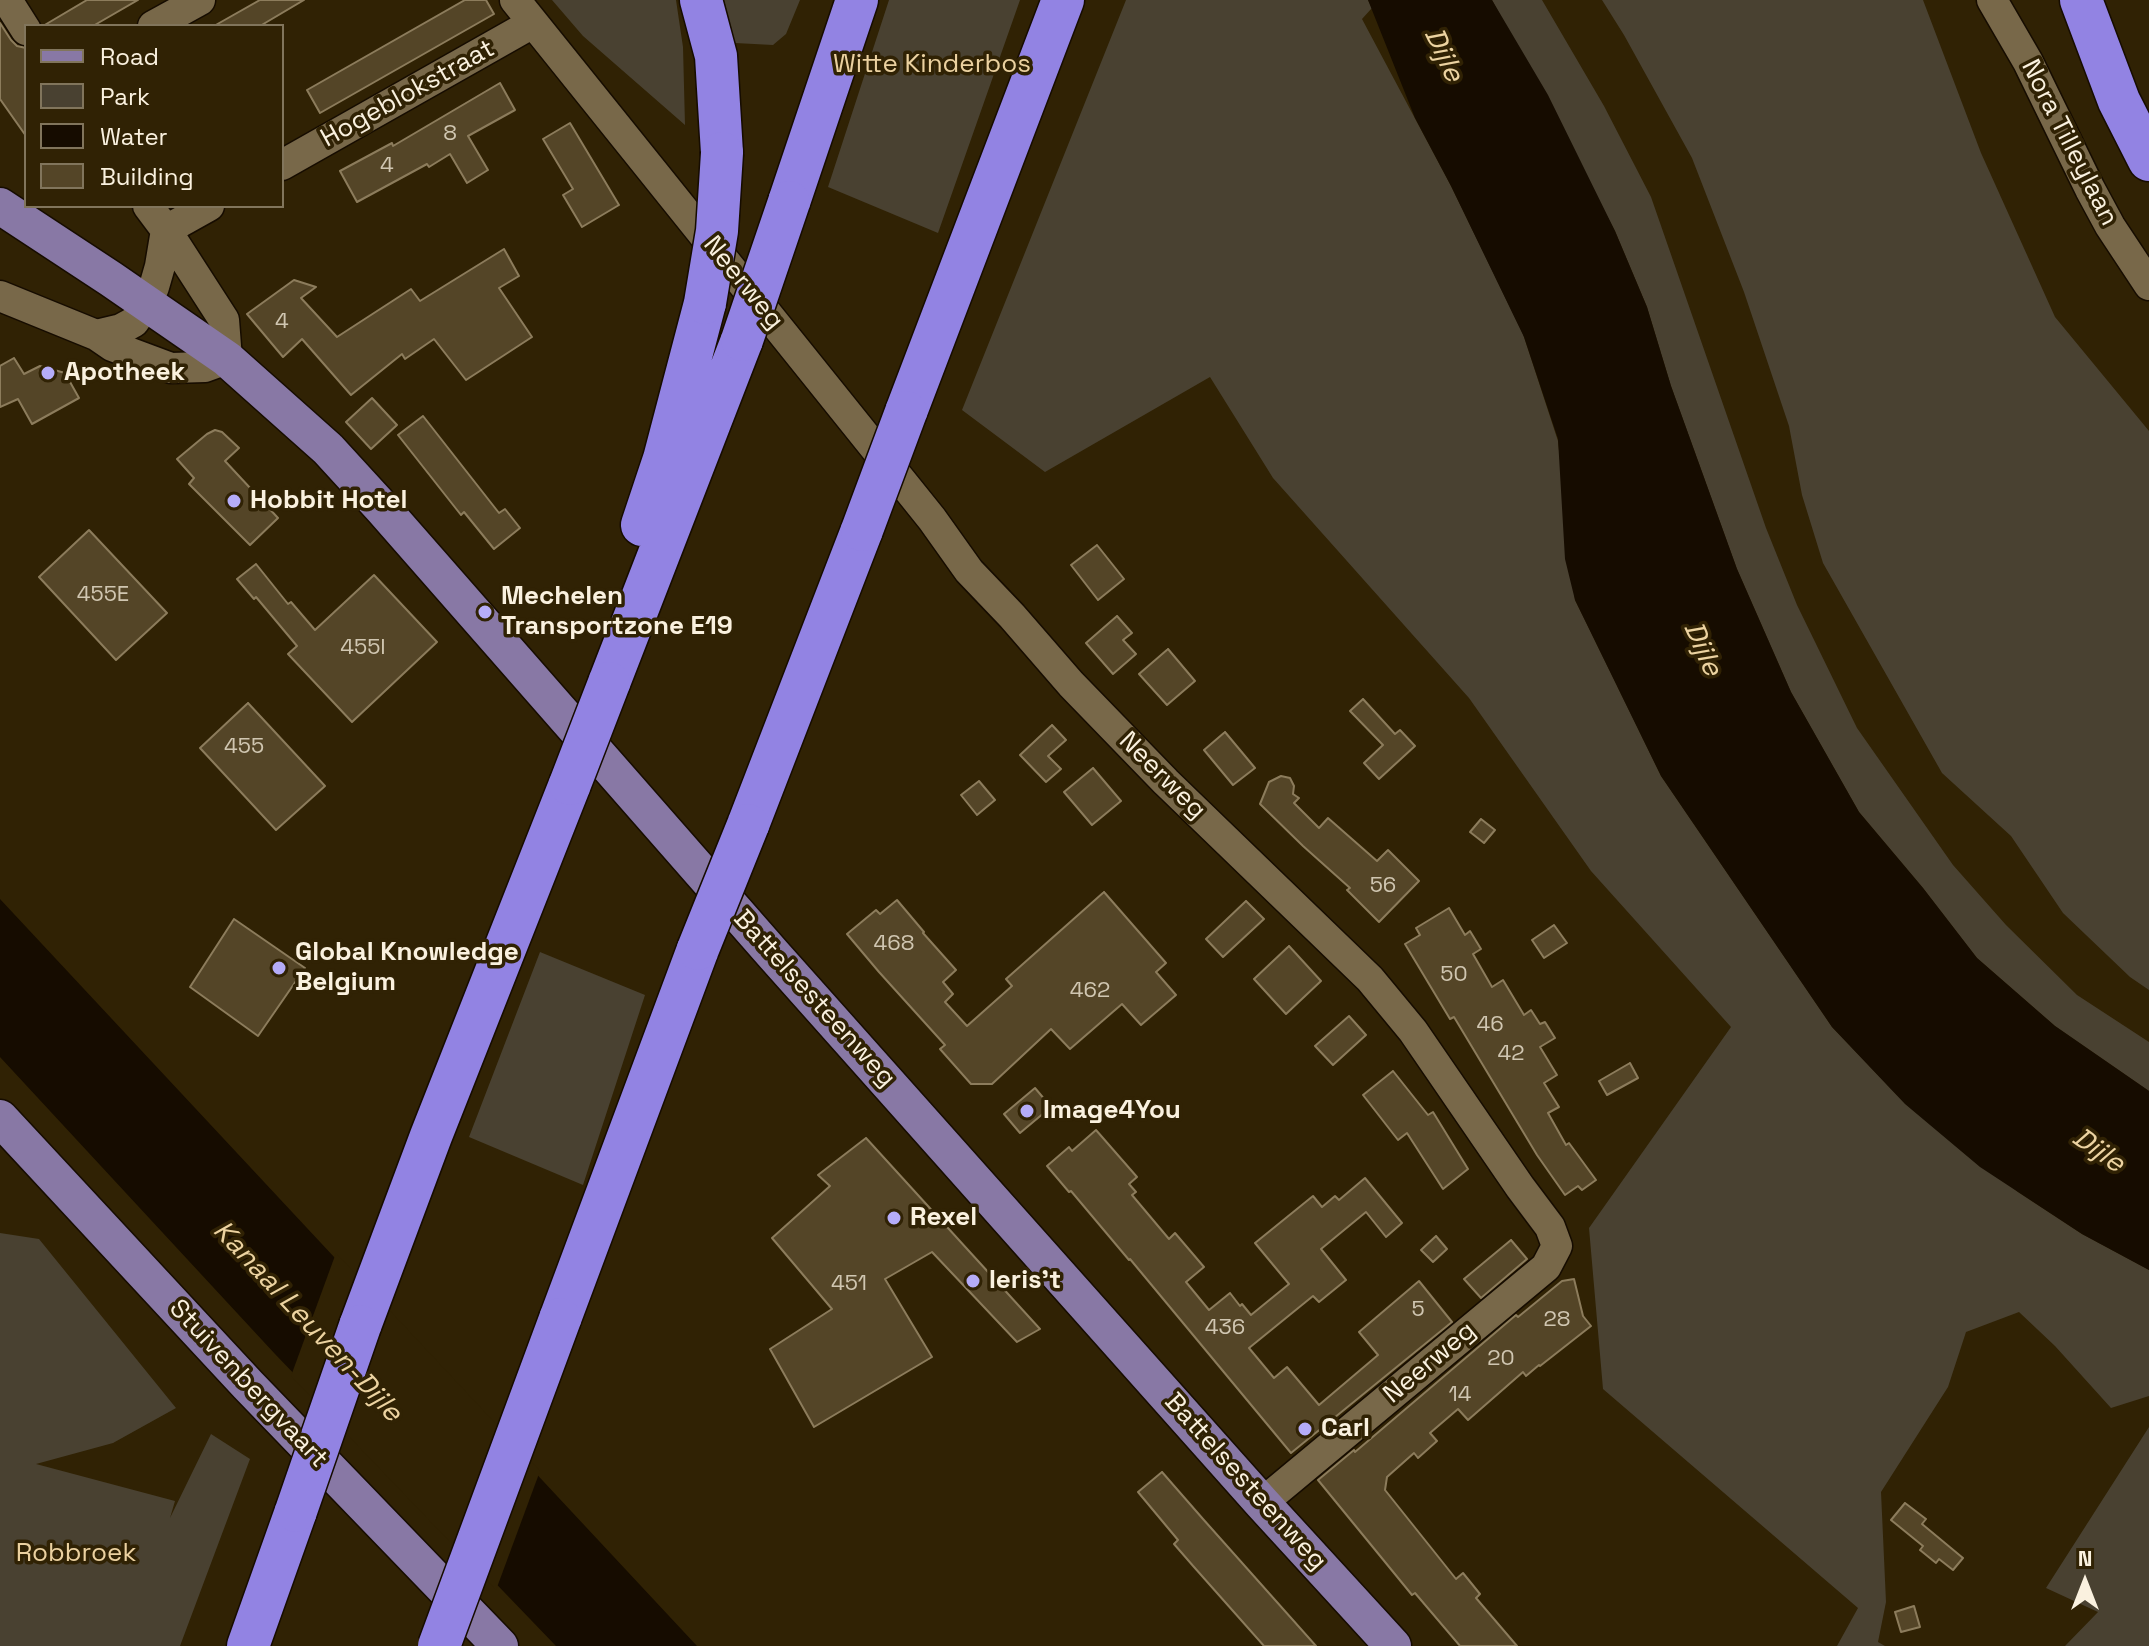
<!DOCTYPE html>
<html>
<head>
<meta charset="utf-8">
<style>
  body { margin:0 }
  #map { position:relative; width:2149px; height:1646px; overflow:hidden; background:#302204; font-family:"Space Grotesk",sans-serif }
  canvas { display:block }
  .legend { position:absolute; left:24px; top:24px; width:260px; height:184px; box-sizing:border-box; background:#302204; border:2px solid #81755c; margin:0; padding:10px 14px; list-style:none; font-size:24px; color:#faf1df }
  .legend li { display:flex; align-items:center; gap:16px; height:40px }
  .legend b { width:40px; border:2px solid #81755c }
  .north { position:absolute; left:2045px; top:1542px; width:80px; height:80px; -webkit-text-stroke:6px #302204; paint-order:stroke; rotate:0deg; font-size:22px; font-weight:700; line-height:32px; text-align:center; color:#faf1df }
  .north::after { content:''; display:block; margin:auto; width:28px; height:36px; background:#faf1df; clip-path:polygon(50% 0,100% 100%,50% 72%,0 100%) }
</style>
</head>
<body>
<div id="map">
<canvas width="2149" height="1646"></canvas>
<ul class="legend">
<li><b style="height:10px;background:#8878a5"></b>Road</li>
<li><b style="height:22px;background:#494131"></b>Park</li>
<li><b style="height:22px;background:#160c00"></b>Water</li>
<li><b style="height:22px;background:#544527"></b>Building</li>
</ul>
<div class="north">N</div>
</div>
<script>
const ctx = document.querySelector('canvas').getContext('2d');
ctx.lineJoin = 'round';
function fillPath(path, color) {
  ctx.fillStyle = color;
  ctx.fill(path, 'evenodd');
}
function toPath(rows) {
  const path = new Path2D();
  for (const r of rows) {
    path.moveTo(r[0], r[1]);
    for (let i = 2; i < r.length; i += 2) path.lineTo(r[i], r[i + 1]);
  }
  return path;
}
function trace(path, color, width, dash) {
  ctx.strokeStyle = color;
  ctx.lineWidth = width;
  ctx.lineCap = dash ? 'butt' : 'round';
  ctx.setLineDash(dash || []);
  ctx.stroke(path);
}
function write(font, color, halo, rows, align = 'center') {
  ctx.font = font + ' "Space Grotesk",sans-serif';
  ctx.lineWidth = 7;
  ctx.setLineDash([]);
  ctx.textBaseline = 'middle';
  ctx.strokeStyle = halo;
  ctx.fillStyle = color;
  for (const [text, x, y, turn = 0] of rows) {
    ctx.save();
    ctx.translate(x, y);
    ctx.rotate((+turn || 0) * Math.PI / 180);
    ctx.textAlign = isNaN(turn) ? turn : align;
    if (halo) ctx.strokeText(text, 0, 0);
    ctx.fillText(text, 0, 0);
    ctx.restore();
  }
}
fillPath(toPath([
  [552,0,676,0,683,47,685,125,583,36],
  [724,0,800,0,786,34,773,45,735,43],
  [889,0,1020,0,938,233,828,187],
  [1126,0,1368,0,1372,8,1362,19,1451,186,1523,334,1558,441,1575,600,1661,776,1832,1027,1896,1094,2018,1192,2082,1234,2149,1270,2149,1396,2111,1408,2055,1346,2019,1312,1966,1332,1948,1387,1881,1492,1886,1602,1878,1642,1885,1646,1837,1646,1858,1608,1603,1389,1589,1228,1731,1027,1591,871,1469,698,1273,478,1210,377,1045,472,962,410],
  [1492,0,1542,0,1604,106,1651,197,1766,528,1797,605,1857,728,1953,865,2006,925,2077,995,2149,1042,2149,1091,2055,1026,1977,958,1923,888,1859,812,1791,692,1737,569,1671,386,1647,307,1615,231],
  [1602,0,1923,0,1981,153,2055,317,2149,431,2149,990,2130,977,2063,913,2011,836,1942,773,1823,563,1802,495,1789,426,1744,292,1692,158,1624,35],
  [540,952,645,995,583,1185,469,1137],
  [0,1233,39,1239,176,1408,113,1443,36,1464,175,1501,170,1518,211,1434,250,1459,180,1646,0,1646],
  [2149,1427,2149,1646,2065,1646,2098,1612,2046,1588]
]), '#494131');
fillPath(toPath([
  [1368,0,1492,0,1548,95,1615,231,1647,307,1671,386,1737,569,1791,692,1859,812,1923,888,1977,958,2055,1026,2149,1091,2149,1270,2082,1234,1980,1167,1905,1104,1832,1027,1661,776,1575,600,1565,559,1558,439,1524,337,1451,186,1415,118],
  [0,899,697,1646,556,1646,275,1354,0,1057]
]), '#160c00');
fillPath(toPath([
  [336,1253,540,1471,496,1590,291,1376]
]), '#302204');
const building = toPath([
  [87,0,138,0,93,26,43,26,87,0],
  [260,0,304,0,260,26,214,26,260,0],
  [465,0,486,0,494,14,320,113,307,90,465,0],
  [0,23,11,40,17,46,26,48,26,136,0,99,0,23],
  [500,83,515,110,468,136,488,170,467,183,450,154,429,167,427,164,357,202,340,171,392,143,393,146,500,83],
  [570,123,619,205,582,227,563,195,573,189,543,139,570,123],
  [504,249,519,276,499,288,532,337,466,380,434,339,405,359,402,354,351,395,302,339,283,357,247,314,294,280,316,287,301,298,337,337,411,289,420,301,504,249],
  [14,358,24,374,40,366,65,373,79,398,32,424,18,399,0,407,0,366,14,358],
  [372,398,397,425,371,449,346,422,372,398],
  [423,416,499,513,505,509,520,528,494,549,464,512,461,515,398,435,423,416],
  [215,430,222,432,239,448,225,461,278,518,250,545,189,484,194,478,177,459,207,434,215,430],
  [89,530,167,613,116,660,39,577,89,530],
  [1097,545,1124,579,1098,600,1071,565,1097,545],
  [256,564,288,604,291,602,315,630,374,575,437,642,352,722,288,654,297,646,256,597,254,599,237,579,256,564],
  [1117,616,1132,633,1123,640,1136,654,1113,674,1086,643,1117,616],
  [1168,649,1195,681,1167,705,1139,674,1168,649],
  [1363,699,1395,734,1400,730,1415,746,1379,779,1364,763,1383,745,1350,711,1363,699],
  [248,703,325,786,276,830,200,748,248,703],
  [1052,725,1066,740,1048,756,1061,769,1046,782,1020,755,1052,725],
  [1225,732,1255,768,1233,785,1204,750,1225,732],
  [1093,768,1121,801,1092,825,1064,792,1093,768],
  [1281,776,1290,778,1294,786,1293,794,1299,798,1294,803,1319,828,1328,818,1377,861,1388,850,1419,881,1379,922,1347,890,1350,888,1303,846,1260,804,1269,782,1281,776],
  [979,781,995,800,977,815,961,795,979,781],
  [1481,819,1495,830,1484,843,1470,832,1481,819],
  [1104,892,1166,963,1156,972,1176,995,1141,1025,1122,1004,1070,1049,1051,1029,992,1084,971,1084,940,1049,945,1045,879,972,847,934,876,910,880,914,897,900,924,932,923,933,956,970,943,982,953,994,945,1002,967,1026,1012,986,1006,979,1104,892],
  [1246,901,1264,919,1223,957,1206,939,1246,901],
  [1449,908,1465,935,1470,931,1481,949,1473,954,1492,987,1503,980,1524,1015,1531,1010,1540,1024,1545,1022,1555,1038,1540,1047,1557,1075,1544,1083,1559,1107,1548,1113,1566,1145,1569,1143,1596,1180,1582,1190,1578,1186,1565,1195,1537,1155,1454,1017,1450,1019,1405,944,1420,935,1416,928,1449,908],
  [234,919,305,968,258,1036,190,987,234,919],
  [1554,925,1567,943,1544,958,1532,940,1554,925],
  [1289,946,1321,981,1286,1014,1254,979,1289,946],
  [1349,1016,1366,1035,1333,1065,1315,1046,1349,1016],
  [1630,1063,1638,1078,1607,1095,1599,1081,1630,1063],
  [1393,1071,1428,1115,1433,1112,1468,1169,1443,1189,1407,1133,1398,1140,1363,1095,1393,1071],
  [1035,1088,1051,1107,1020,1133,1004,1114,1035,1088],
  [1096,1130,1137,1177,1129,1184,1136,1192,1132,1195,1169,1239,1175,1233,1204,1267,1186,1282,1209,1310,1230,1293,1240,1306,1242,1304,1251,1315,1289,1284,1255,1243,1313,1196,1322,1207,1335,1196,1339,1200,1365,1178,1402,1223,1386,1237,1366,1212,1321,1249,1346,1280,1319,1302,1313,1296,1249,1348,1274,1378,1287,1367,1319,1405,1378,1355,1359,1332,1419,1281,1452,1322,1291,1453,1130,1259,1129,1260,1071,1191,1069,1192,1047,1166,1069,1147,1072,1151,1096,1130],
  [866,1138,1040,1329,1017,1342,932,1252,885,1279,932,1357,814,1427,770,1349,832,1309,772,1238,830,1186,818,1175,866,1138],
  [1436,1236,1447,1249,1433,1262,1421,1250,1436,1236],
  [1511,1240,1527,1259,1481,1298,1464,1279,1511,1240],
  [1574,1279,1583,1316,1591,1326,1540,1366,1539,1365,1526,1376,1523,1372,1468,1420,1458,1409,1430,1433,1437,1441,1418,1458,1414,1453,1387,1477,1385,1490,1456,1579,1463,1573,1480,1594,1476,1598,1517,1646,1460,1646,1415,1593,1412,1595,1318,1480,1354,1450,1355,1452,1516,1315,1518,1317,1562,1281,1574,1279],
  [1162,1472,1203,1519,1316,1646,1264,1646,1194,1567,1174,1544,1178,1540,1138,1492,1162,1472],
  [1905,1503,1926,1519,1922,1524,1963,1558,1953,1570,1939,1559,1936,1563,1920,1550,1923,1546,1891,1520,1905,1503],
  [1914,1606,1920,1627,1901,1632,1895,1612,1914,1606]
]);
fillPath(building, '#544527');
trace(building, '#8c7c5c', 2);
const minor = toPath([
  [7,0,26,30],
  [515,0,932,519,969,571,1012,616,1071,684,1166,782,1370,979,1413,1031,1520,1187,1550,1227,1557,1246,1546,1267,1262,1503],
  [1992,0,2028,62,2090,189,2110,226,2149,285],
  [153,26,200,0],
  [282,165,533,23],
  [166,230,209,206],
  [0,296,96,335,112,346,171,368,205,367,227,359,224,320,166,230,148,206],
  [96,335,121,329,134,322,146,304,154,287,160,266,166,230]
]);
const major = toPath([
  [0,206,111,279,227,359,328,449,382,508,773,954,1262,1503,1393,1646],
  [0,1118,248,1385,500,1646]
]);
const highway = toPath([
  [701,0,716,56,722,153],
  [2081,0,2119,101,2149,160],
  [789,202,857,0],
  [906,412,1063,0],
  [642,525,664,459,705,303],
  [609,683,742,340],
  [748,825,862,530],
  [560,1319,698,949],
  [360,1326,431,1136,570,784],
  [248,1646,296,1511]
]);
trace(minor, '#160c00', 33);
trace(major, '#160c00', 39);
trace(highway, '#160c00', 45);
trace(minor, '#786849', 30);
trace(major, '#8878a5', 36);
trace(highway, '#9283e3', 42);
const highwayBridge = toPath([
  [705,303,717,231,722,153],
  [742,340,789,202],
  [862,530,906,412],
  [570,784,609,683],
  [698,949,748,825],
  [296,1511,360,1326],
  [439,1646,560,1319]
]);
trace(highwayBridge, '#160c00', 45, []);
trace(highwayBridge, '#9283e3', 42);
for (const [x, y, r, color] of [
  [48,373,8,"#b5acf8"],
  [234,501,8,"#b5acf8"],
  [485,612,8,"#b5acf8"],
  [279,968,8,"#b5acf8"],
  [1027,1111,8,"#b5acf8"],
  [894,1218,8,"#b5acf8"],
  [973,1281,8,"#b5acf8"],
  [1305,1429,8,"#b5acf8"]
]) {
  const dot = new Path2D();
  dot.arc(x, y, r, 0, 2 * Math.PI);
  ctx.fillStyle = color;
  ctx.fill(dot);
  trace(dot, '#302204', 3);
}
write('22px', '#d0c6b1', null, [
  ["8",450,134],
  ["4",387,166],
  ["4",282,322],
  ["455E",103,595],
  ["455I",363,648],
  ["455",244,747],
  ["56",1383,886],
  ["468",894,944],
  ["50",1454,975],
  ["462",1090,991],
  ["46",1490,1025],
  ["42",1511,1054],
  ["451",849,1284],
  ["5",1418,1310],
  ["28",1557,1320],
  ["436",1225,1328],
  ["20",1501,1359],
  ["14",1460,1395]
]);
write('26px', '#ebd1a0', '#302204', [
  ["Witte Kinderbos",932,65],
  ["Robbroek",76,1554]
]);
write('26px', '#faf1df', '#302204', [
  ["Hogeblokstraat",408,94,-29],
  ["Nora Tilleylaan",2069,143,63],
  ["Neerweg",743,283,51],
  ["Neerweg",1162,776,45],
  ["Battelsesteenweg",814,999,48],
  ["Neerweg",1430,1363,-40],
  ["Stuivenbergvaart",248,1384,47],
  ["Battelsesteenweg",1245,1482,48]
]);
write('bold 26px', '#faf1df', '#302204', [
  ["Apotheek",64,373],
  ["Hobbit Hotel",250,501],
  ["Mechelen",501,597],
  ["Transportzone E19",501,627],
  ["Global Knowledge",295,953],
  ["Belgium",295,983],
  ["Image4You",1043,1111],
  ["Rexel",910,1218],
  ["Ieris't",989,1281],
  ["Carl",1321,1429]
], 'left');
write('italic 28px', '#ecd3a1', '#302204', [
  ["Dijle",1443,55,65],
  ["Dijle",1702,649,66],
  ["Dijle",2098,1151,35],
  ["Kanaal Leuven-Dijle",307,1322,47]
]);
</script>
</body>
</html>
